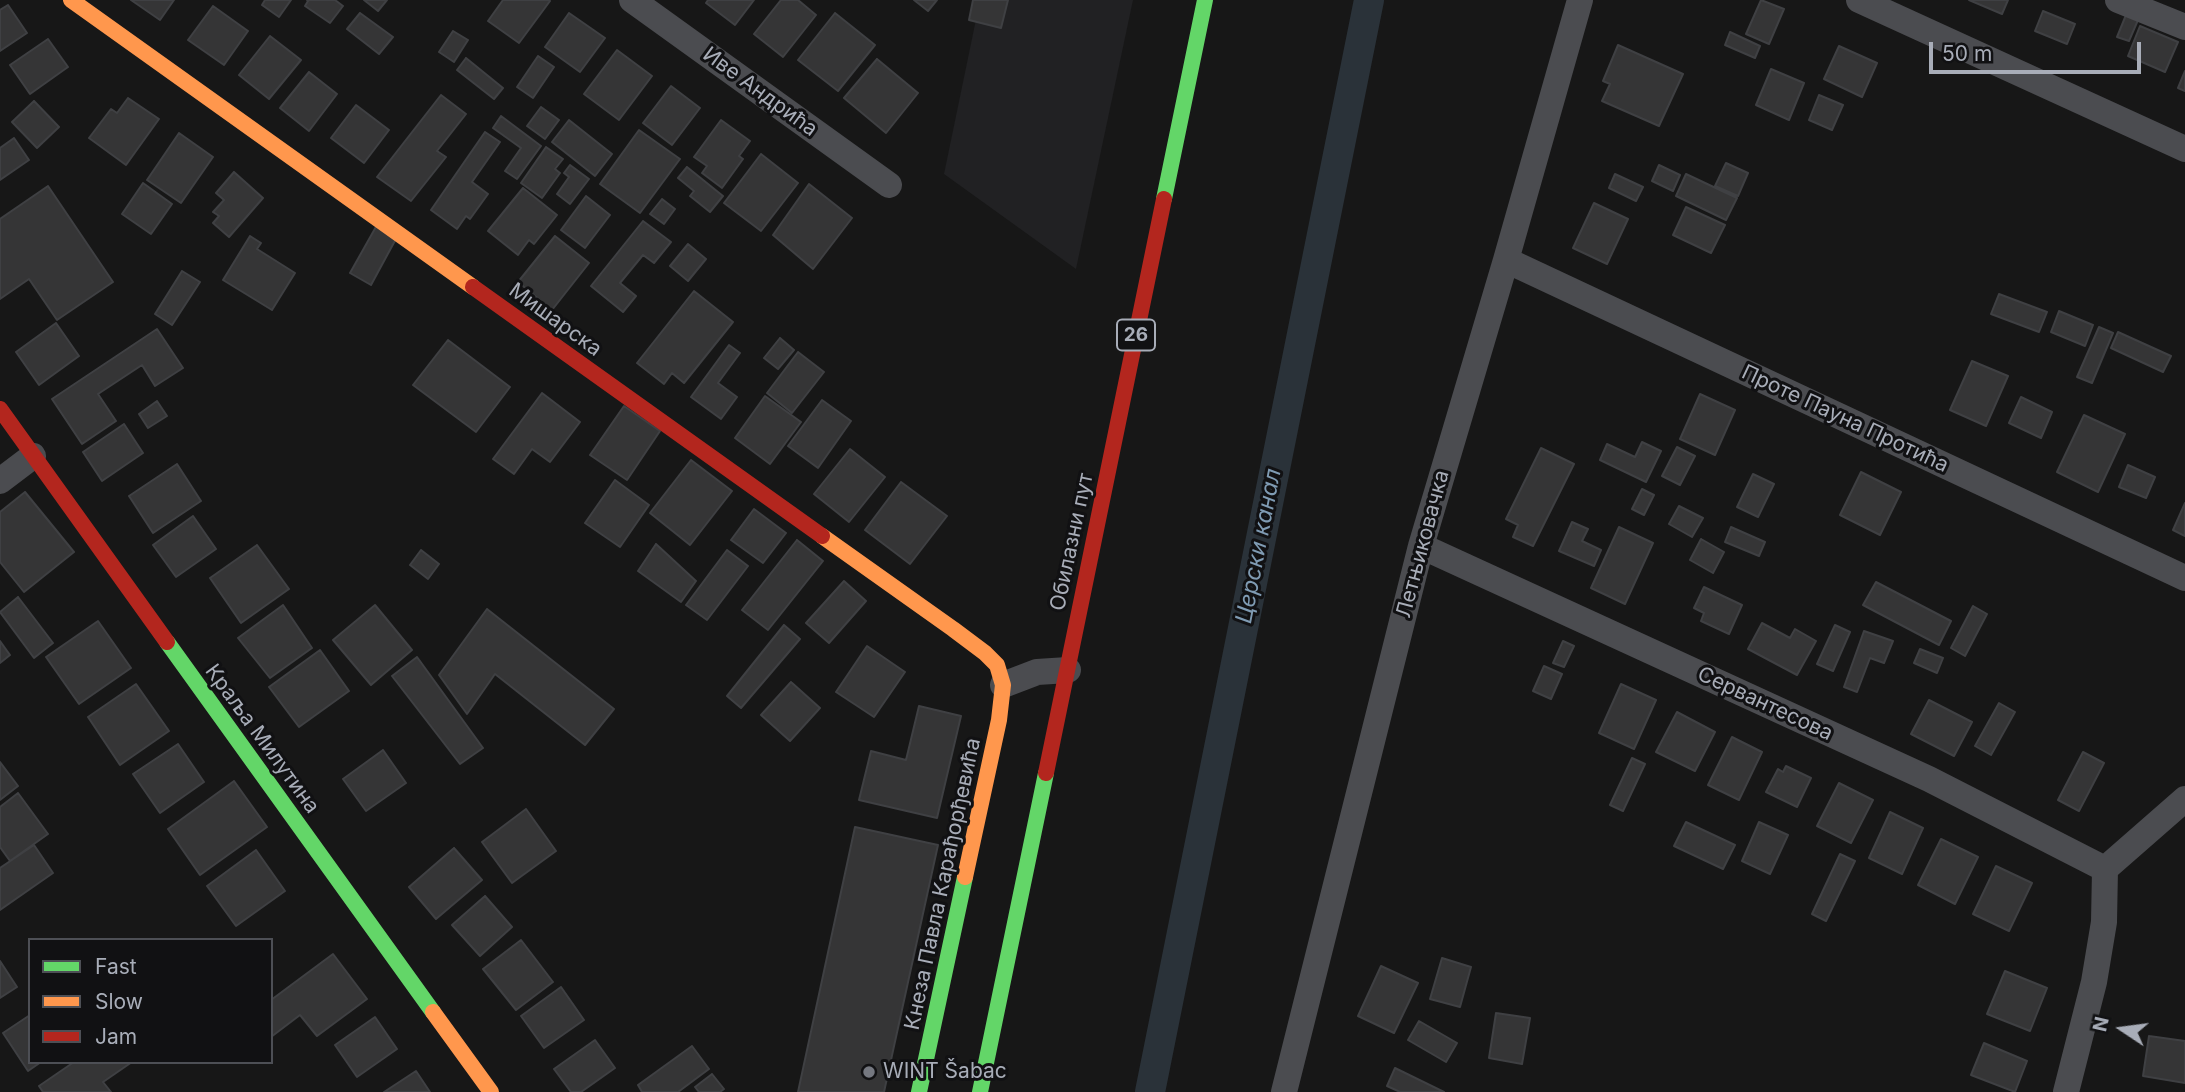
<!DOCTYPE html>
<html>
<head>
<meta charset="utf-8">
<style>
  body { margin:0 }
  #map { position:relative; width:2185px; height:1092px; overflow:hidden; background:#171717; font-family:Inter,sans-serif }
  canvas { display:block }
  .legend { position:absolute; left:28px; top:938px; width:245px; height:126px; box-sizing:border-box; background:#111113; border:2px solid #4d4f55; margin:0; padding:9px 12px; list-style:none; font-size:21px; color:#a8adb8 }
  .legend li { display:flex; align-items:center; gap:14px; height:35px }
  .legend b { width:35px; border:2px solid #4d4f55 }
  .north { position:absolute; left:2087px; top:994px; width:70px; height:70px; -webkit-text-stroke:5px #111113; paint-order:stroke; rotate:283deg; font-size:19px; font-weight:700; line-height:28px; text-align:center; color:#a8adb8 }
  .north::after { content:''; display:block; margin:auto; width:24px; height:32px; background:#a8adb8; clip-path:polygon(50% 0,100% 100%,50% 72%,0 100%) }
  .scale { position:absolute; left:1929px; top:42px; width:212px; height:32px; box-sizing:border-box; border:4px solid #a8adb8; border-top:0; padding-left:9px; font-size:21px; line-height:24px; white-space:nowrap; color:#a8adb8; -webkit-text-stroke:5px #111113; paint-order:stroke }
</style>
</head>
<body>
<div id="map">
<canvas width="2185" height="1092"></canvas>
<ul class="legend">
<li><b style="height:9px;background:#63d668"></b>Fast</li>
<li><b style="height:9px;background:#ff974d"></b>Slow</li>
<li><b style="height:9px;background:#b3261e"></b>Jam</li>
</ul>
<div class="north">N</div>
<div class="scale">50 m</div>
</div>
<script>
const ctx = document.querySelector('canvas').getContext('2d');
ctx.lineJoin = 'round';
function fillPath(path, color) {
  ctx.fillStyle = color;
  ctx.fill(path, 'evenodd');
}
function toPath(rows) {
  const path = new Path2D();
  for (const r of rows) {
    path.moveTo(r[0], r[1]);
    for (let i = 2; i < r.length; i += 2) path.lineTo(r[i], r[i + 1]);
  }
  return path;
}
function trace(path, color, width, dash) {
  ctx.strokeStyle = color;
  ctx.lineWidth = width;
  ctx.lineCap = dash ? 'butt' : 'round';
  ctx.setLineDash(dash || []);
  ctx.stroke(path);
}
function write(font, color, halo, rows, align = 'center') {
  ctx.font = font + ' Inter,sans-serif';
  ctx.lineWidth = 6;
  ctx.setLineDash([]);
  ctx.textBaseline = 'middle';
  ctx.strokeStyle = halo;
  ctx.fillStyle = color;
  for (const [text, x, y, turn = 0] of rows) {
    ctx.save();
    ctx.translate(x, y);
    ctx.rotate((+turn || 0) * Math.PI / 180);
    ctx.textAlign = isNaN(turn) ? turn : align;
    if (halo) ctx.strokeText(text, 0, 0);
    ctx.fillText(text, 0, 0);
    ctx.restore();
  }
}
fillPath(toPath([
  [980,0,1133,0,1076,269,944,174]
]), '#212123');
trace(toPath([
  [1150,1092,1369,0]
]), '#2a3239', 30);
const building = toPath([
  [131,0,174,0,160,20,131,0],
  [265,0,291,0,279,17,262,5,265,0],
  [307,0,335,0,343,6,330,23,305,6,308,1,307,0],
  [364,0,387,0,378,11,364,0],
  [503,0,549,0,550,1,519,43,488,21,503,0],
  [708,0,754,0,735,25,706,3,708,0],
  [781,0,798,0,816,15,783,57,754,34,781,0],
  [914,0,937,0,928,11,914,0],
  [973,0,1008,0,1001,28,969,20,973,0],
  [1761,0,1784,9,1769,44,1746,34,1761,0],
  [1969,0,2008,0,2002,14,1969,0],
  [8,5,27,33,0,51,0,10,8,5],
  [213,6,248,31,224,65,188,40,213,6],
  [2043,11,2075,24,2067,44,2035,31,2043,11],
  [360,13,393,37,379,54,347,29,360,13],
  [569,13,605,38,580,72,545,47,569,13],
  [835,13,875,45,838,91,798,60,835,13],
  [2126,15,2138,20,2129,41,2117,37,2126,15],
  [2140,26,2178,42,2165,72,2128,56,2140,26],
  [453,31,468,40,454,62,439,52,453,31],
  [1730,32,1760,46,1755,58,1725,45,1730,32],
  [270,36,301,60,269,99,239,75,270,36],
  [48,39,68,67,30,94,10,65,48,39],
  [1618,45,1683,74,1659,126,1602,101,1610,84,1603,81,1618,45],
  [1839,46,1877,63,1862,97,1824,79,1839,46],
  [617,50,652,76,619,120,584,94,617,50],
  [538,56,554,67,533,98,517,87,538,56],
  [466,58,503,88,494,99,457,70,466,58],
  [877,59,918,93,886,133,844,98,877,59],
  [1771,69,1804,83,1789,120,1756,105,1771,69],
  [2185,71,2185,91,2178,88,2185,71],
  [309,72,337,94,309,131,280,108,309,72],
  [671,86,700,108,672,145,643,123,671,86],
  [441,95,466,114,437,151,446,157,411,201,377,177,441,95],
  [1819,95,1843,105,1832,130,1809,120,1819,95],
  [128,98,159,119,126,165,89,138,111,109,117,113,128,98],
  [34,101,59,127,37,148,12,122,34,101],
  [356,105,389,130,364,163,331,138,356,105],
  [541,107,559,120,545,139,527,126,541,107],
  [501,116,541,146,517,179,505,171,521,148,493,128,501,116],
  [569,120,612,154,595,176,552,142,569,120],
  [721,120,750,141,739,156,743,159,722,188,702,173,707,166,694,157,721,120],
  [639,130,680,159,640,213,600,184,639,130],
  [485,132,500,142,472,182,488,194,470,219,466,216,457,229,431,210,485,132],
  [179,133,213,157,181,203,147,180,179,133],
  [14,138,29,160,0,180,0,148,14,138],
  [546,147,563,159,555,169,560,173,542,198,521,183,546,147],
  [761,154,798,183,761,231,724,203,761,154],
  [1726,163,1748,173,1738,196,1715,186,1726,163],
  [570,165,589,179,570,204,557,194,569,177,564,173,570,165],
  [1659,165,1680,175,1673,191,1652,181,1659,165],
  [687,167,723,196,710,212,690,196,694,191,678,178,687,167],
  [234,172,263,198,229,237,213,223,219,216,213,212,224,200,216,193,234,172],
  [1615,174,1643,187,1636,201,1609,188,1615,174],
  [1686,174,1737,198,1726,220,1676,196,1686,174],
  [143,183,172,204,151,234,122,214,143,183],
  [809,184,852,218,813,269,773,235,809,184],
  [48,186,113,282,57,320,29,279,0,299,0,219,48,186],
  [523,188,557,215,534,244,529,240,518,255,488,231,523,188],
  [586,196,610,215,585,248,561,230,586,196],
  [662,199,675,209,664,224,650,214,662,199],
  [1594,203,1628,219,1607,264,1573,248,1594,203],
  [1686,207,1725,225,1711,253,1673,235,1686,207],
  [643,221,671,242,654,263,643,255,620,283,636,296,623,312,591,286,643,221],
  [377,225,397,237,371,285,350,273,377,225],
  [250,236,261,243,257,249,295,273,272,310,223,280,250,236],
  [555,236,589,263,552,310,518,282,555,236],
  [688,244,706,259,688,281,670,266,688,244],
  [182,271,200,282,172,325,155,314,182,271],
  [694,291,733,322,684,383,672,373,664,384,637,363,694,291],
  [1999,294,2047,312,2039,332,1991,314,1999,294],
  [2059,311,2093,325,2085,346,2051,332,2059,311],
  [56,323,79,356,39,385,16,352,56,323],
  [2099,327,2113,333,2092,383,2077,377,2099,327],
  [157,329,183,368,155,386,142,365,98,394,116,421,82,444,52,399,157,329],
  [2118,332,2171,356,2163,372,2111,348,2118,332],
  [780,338,794,350,778,369,764,358,780,338],
  [448,340,510,387,476,432,413,385,448,340],
  [729,345,740,353,718,383,737,397,721,419,691,397,729,345],
  [798,352,824,372,792,413,767,393,798,352],
  [1972,361,2008,376,1986,426,1950,410,1972,361],
  [542,393,580,422,550,462,532,449,514,474,493,459,542,393],
  [1700,394,1735,410,1715,455,1680,439,1700,394],
  [765,396,801,422,770,464,735,438,765,396],
  [2021,397,2052,412,2041,438,2009,423,2021,397],
  [822,400,851,421,818,468,788,446,822,400],
  [157,401,167,416,148,428,139,414,157,401],
  [624,406,660,431,627,480,590,455,624,406],
  [2084,415,2125,434,2098,492,2057,472,2084,415],
  [124,424,143,453,102,481,83,452,124,424],
  [1642,442,1661,451,1646,482,1600,460,1607,444,1635,457,1642,442],
  [1677,447,1695,456,1680,485,1662,476,1677,447],
  [1541,448,1574,464,1533,546,1513,537,1518,525,1506,519,1541,448],
  [850,449,885,477,849,522,814,494,850,449],
  [691,460,732,491,690,545,650,513,691,460],
  [177,464,201,501,153,533,129,496,177,464],
  [2128,465,2155,477,2146,498,2119,487,2128,465],
  [1861,472,1901,492,1880,535,1840,515,1861,472],
  [1753,474,1774,484,1758,517,1737,507,1753,474],
  [615,480,649,505,620,547,585,523,615,480],
  [901,482,947,516,910,564,865,530,901,482],
  [1642,489,1654,495,1644,515,1632,509,1642,489],
  [25,492,74,552,24,592,0,562,0,512,25,492],
  [2185,503,2185,536,2173,530,2185,503],
  [1679,506,1703,518,1692,537,1669,524,1679,506],
  [754,509,786,533,763,563,731,540,754,509],
  [193,516,216,549,176,577,153,545,193,516],
  [1572,522,1588,529,1582,541,1601,550,1594,566,1559,551,1572,522],
  [1619,527,1653,543,1625,604,1591,588,1619,527],
  [1731,527,1765,542,1759,556,1725,542,1731,527],
  [1701,539,1724,552,1713,573,1690,560,1701,539],
  [797,540,823,561,768,630,742,610,797,540],
  [656,544,696,581,681,602,638,571,656,544],
  [257,545,289,589,241,623,210,578,257,545],
  [421,550,439,564,428,579,410,565,421,550],
  [727,550,748,566,707,620,686,605,727,550],
  [844,581,866,601,829,643,806,623,844,581],
  [1876,582,1951,621,1939,645,1863,605,1876,582],
  [1704,587,1742,605,1729,634,1701,621,1704,613,1694,608,1704,587],
  [18,597,53,643,34,658,0,612,18,597],
  [283,605,312,648,270,678,238,638,283,605],
  [375,605,412,650,371,685,333,640,375,605],
  [1973,606,1987,614,1965,656,1951,648,1973,606],
  [487,609,614,709,585,745,495,674,467,714,439,675,487,609],
  [98,621,131,668,79,704,46,657,98,621],
  [1762,623,1790,638,1795,629,1816,641,1797,675,1748,649,1762,623],
  [784,625,800,639,741,708,727,696,784,625],
  [1835,625,1850,632,1833,671,1817,664,1835,625],
  [1864,631,1893,641,1884,663,1870,658,1857,692,1844,687,1864,631],
  [0,641,10,655,0,663,0,641],
  [1563,641,1574,646,1564,667,1553,663,1563,641],
  [867,646,905,672,874,717,836,692,867,646],
  [1920,649,1943,658,1937,673,1914,663,1920,649],
  [320,650,349,691,299,727,269,687,320,650],
  [417,657,483,748,460,764,392,676,417,657],
  [1544,666,1562,674,1551,699,1533,691,1544,666],
  [791,682,820,708,790,741,761,715,791,682],
  [136,684,169,731,120,765,88,717,136,684],
  [1621,684,1656,700,1634,749,1599,733,1621,684],
  [1929,700,1972,722,1954,756,1911,734,1929,700],
  [1999,703,2015,712,1991,755,1975,746,1999,703],
  [919,706,961,716,937,818,859,800,871,751,906,760,919,706],
  [1677,712,1715,732,1695,771,1656,752,1677,712],
  [1732,737,1762,752,1739,800,1708,785,1732,737],
  [178,744,204,782,160,813,133,774,178,744],
  [383,750,406,783,366,811,343,779,383,750],
  [2083,752,2104,763,2079,811,2058,800,2083,752],
  [1632,758,1645,764,1623,811,1610,805,1632,758],
  [0,762,18,786,0,800,0,762],
  [1786,766,1811,778,1797,807,1766,792,1778,769,1783,772,1786,766],
  [234,781,267,827,200,875,168,829,234,781],
  [1839,783,1873,800,1851,843,1817,826,1839,783],
  [18,793,48,834,10,861,0,847,0,807,18,793],
  [526,809,556,851,512,883,482,842,526,809],
  [1890,812,1923,828,1902,874,1869,858,1890,812],
  [1686,822,1735,845,1723,869,1674,846,1686,822],
  [1759,822,1788,835,1770,874,1742,861,1759,822],
  [855,827,938,845,884,1092,798,1092,855,827],
  [1941,839,1978,857,1955,904,1918,885,1941,839],
  [34,845,53,873,0,910,0,868,34,845],
  [454,848,482,880,436,919,409,887,454,848],
  [256,850,285,891,236,926,207,886,256,850],
  [1840,854,1855,861,1826,921,1812,914,1840,854],
  [1996,866,2032,883,2009,931,1973,914,1996,866],
  [485,896,512,927,480,956,452,925,485,896],
  [521,940,553,982,516,1010,483,969,521,940],
  [333,954,367,999,317,1036,300,1015,271,1037,271,1000,333,954],
  [1442,958,1471,967,1460,1007,1430,999,1442,958],
  [0,961,17,987,0,998,0,961],
  [1381,966,1418,983,1394,1033,1358,1016,1381,966],
  [2005,971,2047,988,2030,1031,1987,1014,2005,971],
  [561,987,584,1020,544,1048,521,1016,561,987],
  [1496,1013,1530,1018,1522,1064,1489,1058,1496,1013],
  [30,1015,30,1062,41,1062,28,1071,3,1033,30,1015],
  [375,1017,397,1049,357,1077,335,1045,375,1017],
  [1419,1021,1457,1043,1446,1062,1408,1040,1419,1021],
  [2149,1036,2185,1041,2185,1083,2143,1076,2149,1036],
  [595,1040,615,1068,581,1092,571,1092,554,1069,595,1040],
  [1984,1043,2027,1061,2015,1092,1971,1075,1984,1043],
  [692,1046,709,1069,678,1092,642,1092,638,1085,692,1046],
  [74,1062,132,1062,103,1082,111,1092,43,1092,39,1086,74,1062],
  [1395,1068,1444,1092,1400,1092,1387,1086,1395,1068],
  [416,1071,430,1092,384,1092,416,1071],
  [712,1074,724,1089,720,1092,699,1092,695,1087,712,1074]
]);
fillPath(building, '#353536');
trace(building, '#3f4043', 2);
trace(toPath([
  [632,0,889,185],
  [1859,0,2185,149],
  [2118,0,2185,27],
  [1506,260,2185,578],
  [0,481,33,456],
  [1421,546,1929,779,2105,869],
  [1003,685,1037,672,1068,670],
  [1284,1092,1421,546,1506,260,1580,0],
  [2066,1092,2094,982,2104,922,2105,869,2185,799]
]), '#4b4c50', 26);
trace(toPath([
  [1164,199,1205,0],
  [167,642,433,1012],
  [919,1092,965,877],
  [980,1092,1046,773]
]), '#63d668', 16);
trace(toPath([
  [71,0,473,287],
  [822,536,953,629,985,653,997,665,1003,685,999,720,965,877],
  [433,1012,491,1092]
]), '#ff974d', 16);
trace(toPath([
  [473,287,822,536],
  [0,409,167,642],
  [1046,773,1164,199]
]), '#b3261e', 16);
for (const [x, y, r, color] of [
  [869,1072,7,"#757880"]
]) {
  const dot = new Path2D();
  dot.arc(x, y, r, 0, 2 * Math.PI);
  ctx.fillStyle = color;
  ctx.fill(dot);
  trace(dot, '#111113', 2.5);
}
for (const [x, y, w] of [
  [1136,335,38]
]) {
  const box = new Path2D();
  box.roundRect(x - w / 2, y - 15.5, w, 31, 5);
  ctx.fillStyle = '#111113';
  ctx.fill(box);
  trace(box, '#a8adb8', 2);
}
write('bold 19px', '#a8adb8', null, [
  ["26",1136,335]
]);
write('21px', '#a8adb8', '#111113', [
  ["Иве Андрића",760,92,36],
  ["Мишарска",555,320,36],
  ["Проте Пауна Протића",1845,419,25],
  ["Обилазни пут",1072,542,-78],
  ["Летњиковачка",1423,544,-75],
  ["Сервантесова",1765,704,25],
  ["Краља Милутина",262,739,54],
  ["Кнеза Павла Карађорђевића",943,884,-78]
]);
write('21px', '#a8adb8', '#111113', [
  ["WINT Šabac",883,1072]
], 'left');
write('italic 23px', '#7f9bb3', '#111113', [
  ["Церски канал",1259,546,-79]
]);
</script>
</body>
</html>
